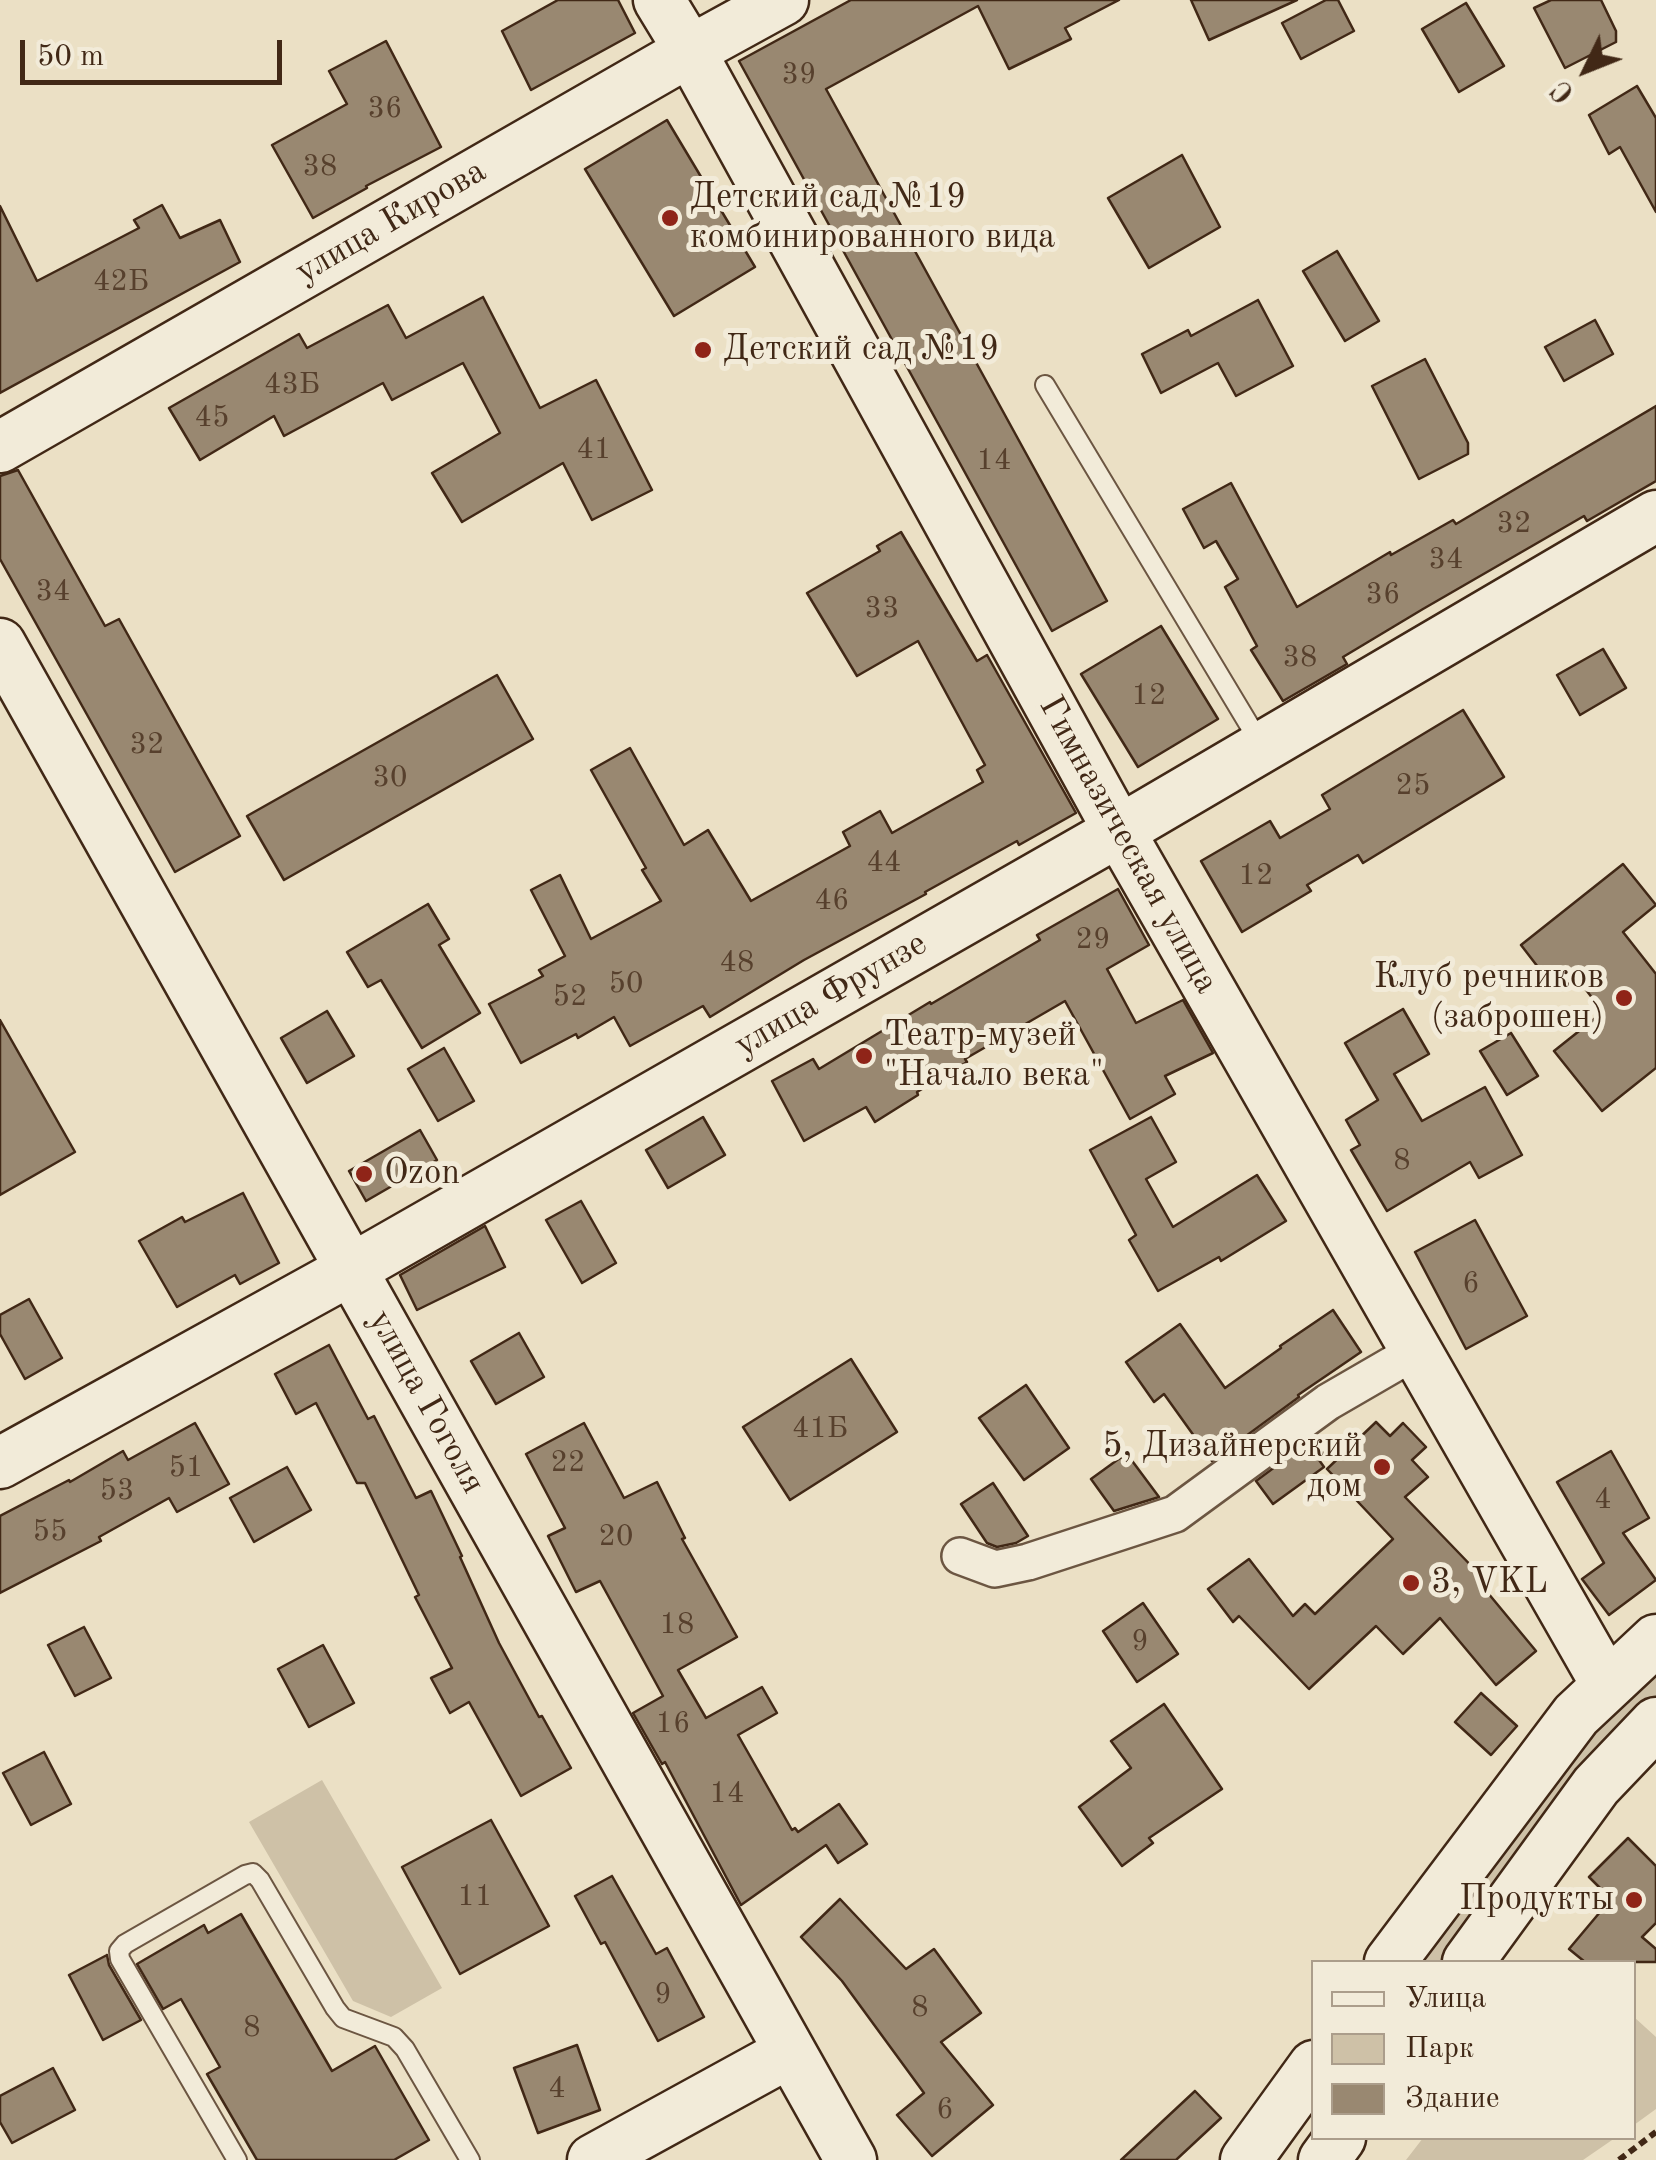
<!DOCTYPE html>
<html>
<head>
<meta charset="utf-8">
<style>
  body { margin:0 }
  #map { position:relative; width:1656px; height:2160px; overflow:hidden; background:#ebe0c5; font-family:"Old Standard TT",serif }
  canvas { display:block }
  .legend { position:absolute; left:1311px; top:1960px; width:325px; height:180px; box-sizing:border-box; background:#f2ebd9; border:2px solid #ab9d8b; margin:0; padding:12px 18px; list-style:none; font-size:30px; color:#412816 }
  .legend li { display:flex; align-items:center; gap:20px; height:50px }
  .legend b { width:50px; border:2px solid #ab9d8b }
  .north { position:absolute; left:1536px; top:20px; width:100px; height:100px; -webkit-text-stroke:8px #f2ebd9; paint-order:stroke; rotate:227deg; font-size:28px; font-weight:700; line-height:40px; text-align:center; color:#412816 }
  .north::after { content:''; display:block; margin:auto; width:35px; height:45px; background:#412816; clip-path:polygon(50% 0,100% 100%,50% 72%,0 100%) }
  .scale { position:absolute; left:20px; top:40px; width:262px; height:45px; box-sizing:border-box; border:5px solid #412816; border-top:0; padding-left:12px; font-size:30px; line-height:35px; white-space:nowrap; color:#412816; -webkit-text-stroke:8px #f2ebd9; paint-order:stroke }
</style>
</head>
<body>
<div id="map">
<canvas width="1656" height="2160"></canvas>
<ul class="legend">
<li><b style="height:12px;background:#f2ebd9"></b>Улица</li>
<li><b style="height:28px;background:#cec1a7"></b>Парк</li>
<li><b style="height:28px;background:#998871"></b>Здание</li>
</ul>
<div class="north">С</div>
<div class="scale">50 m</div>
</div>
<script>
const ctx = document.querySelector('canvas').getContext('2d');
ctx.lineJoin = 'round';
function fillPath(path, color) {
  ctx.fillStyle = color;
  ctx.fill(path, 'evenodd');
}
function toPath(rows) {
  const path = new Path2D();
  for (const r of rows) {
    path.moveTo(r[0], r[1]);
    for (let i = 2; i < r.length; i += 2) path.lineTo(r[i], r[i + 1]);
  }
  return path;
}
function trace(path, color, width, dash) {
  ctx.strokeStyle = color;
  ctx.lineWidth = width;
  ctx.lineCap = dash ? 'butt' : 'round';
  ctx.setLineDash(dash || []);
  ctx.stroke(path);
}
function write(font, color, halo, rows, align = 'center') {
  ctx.font = font + ' "Old Standard TT",serif';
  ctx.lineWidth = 10;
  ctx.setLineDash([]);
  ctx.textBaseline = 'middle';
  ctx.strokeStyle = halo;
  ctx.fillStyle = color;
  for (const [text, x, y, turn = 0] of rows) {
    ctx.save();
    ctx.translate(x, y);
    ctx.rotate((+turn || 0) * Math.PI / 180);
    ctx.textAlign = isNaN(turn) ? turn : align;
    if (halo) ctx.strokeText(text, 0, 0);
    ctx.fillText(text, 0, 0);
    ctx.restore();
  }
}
fillPath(toPath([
  [1656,1671,1656,1700,1446,1962,1414,1962,1582,1744],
  [322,1780,442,1988,391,2017,353,2001,249,1822],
  [1634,2017,1656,2037,1656,2109,1634,2125],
  [1423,2138,1615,2138,1583,2160,1406,2160]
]), '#cec1a7');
const building = toPath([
  [558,0,618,0,635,33,531,90,502,31,558,0],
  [851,0,1119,0,1065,28,1071,39,1009,69,978,6,826,89,1107,601,1052,631,739,61,851,0],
  [1191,0,1297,0,1209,40,1191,0],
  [1326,0,1338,0,1354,31,1301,59,1282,23,1326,0],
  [1551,0,1601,0,1616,31,1616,42,1565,68,1534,8,1551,0],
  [1466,3,1504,66,1459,92,1422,29,1466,3],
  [386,41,441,147,366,186,367,188,313,218,272,145,347,104,329,71,386,41],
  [1637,86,1656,118,1656,212,1620,147,1609,154,1589,115,1637,86],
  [667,120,755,267,674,316,585,169,667,120],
  [1182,155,1220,227,1149,268,1108,198,1182,155],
  [162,205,180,238,220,220,240,262,0,393,0,206,37,281,139,228,134,220,162,205],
  [1337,251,1379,321,1345,341,1303,271,1337,251],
  [483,297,540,408,596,380,652,490,592,520,563,463,462,522,432,473,500,433,463,363,392,400,383,383,284,436,274,416,200,460,169,408,299,334,307,348,388,305,406,338,483,297],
  [1258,300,1293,366,1236,396,1218,363,1161,393,1142,354,1188,330,1191,336,1258,300],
  [1595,320,1613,354,1564,381,1545,347,1595,320],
  [1425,359,1468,443,1468,454,1419,479,1372,386,1425,359],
  [1656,406,1656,481,1587,521,1584,516,1423,609,1343,657,1347,664,1283,701,1251,650,1257,646,1225,587,1238,579,1216,541,1204,548,1183,509,1231,483,1297,607,1390,552,1391,555,1453,520,1456,524,1656,406],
  [18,470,105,626,119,619,240,836,175,872,0,559,0,476,18,470],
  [901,532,977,661,987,655,1076,813,1019,845,1017,841,925,892,926,894,804,960,710,1017,703,1006,630,1046,614,1017,578,1038,576,1034,521,1063,489,1004,543,976,539,970,565,956,531,890,560,875,591,939,661,901,642,870,646,868,591,770,630,748,684,845,708,830,751,901,850,846,843,832,880,811,892,833,983,782,977,770,985,765,918,641,857,676,807,593,880,551,877,546,901,532],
  [1161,626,1218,719,1138,767,1081,674,1161,626],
  [1603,649,1626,688,1580,715,1557,675,1603,649],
  [497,675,533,739,284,880,247,816,497,675],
  [1463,710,1504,777,1363,863,1358,855,1307,885,1311,891,1242,932,1201,861,1270,821,1280,838,1330,809,1322,795,1463,710],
  [1623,864,1656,905,1623,932,1656,974,1656,1068,1602,1111,1554,1051,1603,1012,1570,969,1551,984,1521,945,1623,864],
  [1118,889,1149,945,1107,969,1136,1023,1183,1000,1213,1053,1165,1076,1175,1094,1130,1119,1065,1001,965,1059,967,1062,917,1092,918,1095,875,1122,866,1107,804,1141,772,1081,813,1059,819,1069,930,1002,931,1004,1040,940,1037,935,1118,889],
  [428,904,449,939,439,945,480,1013,422,1048,381,980,368,987,347,952,428,904],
  [1403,1009,1429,1054,1394,1074,1422,1121,1485,1087,1522,1155,1479,1178,1470,1162,1387,1211,1351,1150,1360,1145,1346,1120,1378,1100,1345,1043,1403,1009],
  [327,1011,354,1056,307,1083,281,1038,327,1011],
  [0,1020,75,1152,0,1195,0,1020],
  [1511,1033,1538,1076,1507,1095,1480,1051,1511,1033],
  [444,1048,474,1101,438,1121,408,1069,444,1048],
  [703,1117,725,1155,668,1188,646,1150,703,1117],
  [1151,1117,1176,1162,1146,1179,1173,1227,1257,1175,1286,1221,1221,1261,1219,1257,1158,1291,1129,1240,1136,1235,1090,1150,1151,1117],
  [420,1130,437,1160,366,1201,349,1171,420,1130],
  [243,1193,279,1263,240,1284,235,1275,177,1307,139,1241,182,1217,185,1222,243,1193],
  [581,1201,616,1263,582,1283,546,1220,581,1201],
  [1475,1220,1527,1316,1466,1349,1415,1252,1475,1220],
  [485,1226,505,1267,417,1310,400,1275,485,1226],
  [29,1299,62,1358,25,1379,0,1334,0,1315,29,1299],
  [1333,1310,1361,1352,1298,1395,1299,1397,1212,1461,1164,1394,1154,1402,1126,1362,1180,1324,1225,1388,1281,1348,1280,1346,1333,1310],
  [519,1333,544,1377,496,1404,471,1361,519,1333],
  [329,1345,368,1419,374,1416,416,1498,431,1491,462,1556,460,1557,499,1643,539,1717,542,1716,571,1768,521,1796,469,1702,450,1713,431,1678,452,1668,415,1597,419,1595,365,1483,357,1483,316,1403,296,1414,275,1374,329,1345],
  [851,1359,897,1432,790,1500,743,1427,851,1359],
  [1026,1385,1069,1448,1024,1480,979,1418,1026,1385],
  [1376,1422,1390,1436,1403,1423,1426,1447,1412,1460,1428,1477,1405,1497,1482,1577,1478,1581,1536,1651,1496,1685,1440,1618,1403,1654,1376,1626,1309,1689,1239,1616,1233,1622,1208,1589,1249,1559,1293,1616,1305,1604,1315,1614,1393,1539,1327,1469,1376,1422],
  [195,1423,229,1484,177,1512,169,1498,99,1537,101,1541,0,1593,0,1516,69,1480,70,1482,123,1451,128,1460,195,1423],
  [584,1423,624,1498,657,1482,685,1538,682,1539,737,1637,678,1670,706,1718,762,1687,777,1713,738,1735,792,1830,795,1828,798,1832,839,1804,867,1844,838,1863,826,1845,741,1905,665,1762,662,1764,633,1713,663,1696,600,1581,576,1592,548,1536,565,1528,526,1454,584,1423],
  [1307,1443,1324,1467,1273,1504,1256,1481,1307,1443],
  [1611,1451,1649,1518,1623,1533,1656,1580,1609,1615,1582,1579,1604,1563,1557,1482,1611,1451],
  [1120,1458,1130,1458,1159,1497,1114,1511,1091,1479,1120,1458],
  [287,1467,311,1510,254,1542,230,1498,287,1467],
  [993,1483,1028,1536,1016,1543,997,1547,987,1543,961,1504,993,1483],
  [1143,1603,1178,1654,1137,1682,1103,1631,1143,1603],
  [84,1627,111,1678,75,1696,48,1645,84,1627],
  [323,1645,354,1703,309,1727,278,1669,323,1645],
  [1481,1693,1517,1726,1491,1755,1455,1722,1481,1693],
  [1164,1704,1222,1789,1149,1838,1153,1843,1122,1866,1079,1807,1131,1768,1111,1741,1164,1704],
  [44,1752,71,1804,31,1825,3,1773,44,1752],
  [491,1820,549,1926,460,1974,402,1867,491,1820],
  [1628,1838,1656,1866,1656,1923,1642,1937,1656,1949,1656,1962,1585,1962,1569,1949,1611,1899,1589,1877,1628,1838],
  [612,1876,656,1954,667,1948,704,2017,658,2041,605,1942,601,1944,575,1896,612,1876],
  [840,1899,906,1969,934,1949,981,2013,941,2042,993,2105,932,2156,897,2115,924,2093,842,1981,801,1937,840,1899],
  [241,1914,332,2071,375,2046,429,2140,394,2160,257,2160,207,2074,220,2067,181,1999,163,2009,137,1964,204,1925,208,1933,241,1914],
  [107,1955,109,1965,141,2020,103,2040,69,1975,107,1955],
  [577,2045,600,2110,538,2133,514,2068,577,2045],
  [53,2068,75,2110,12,2143,0,2122,0,2096,53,2068],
  [1195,2091,1221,2118,1176,2160,1121,2160,1195,2091]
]);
fillPath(building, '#998871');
trace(building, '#412816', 2.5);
const lane = toPath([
  [1045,385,1260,743],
  [237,2160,120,1959,119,1951,125,1944,245,1875,253,1873,260,1880,335,2008,343,2018,394,2037,405,2049,470,2160]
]);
const street = toPath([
  [960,1556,995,1569,1028,1562,1175,1514,1328,1402,1416,1351]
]);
const secondary = toPath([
  [659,0,690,51,1119,831,1607,1685],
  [0,447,690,51,783,0],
  [0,644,851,2160],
  [0,1463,352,1269,1119,831,1656,516],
  [1390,1962,1576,1715,1656,1640],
  [1468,1962,1596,1786,1656,1723],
  [593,2160,790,2052],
  [1246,2160,1314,2066],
  [1324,2160,1340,2138]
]);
trace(lane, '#6c5642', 22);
trace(street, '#6c5642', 40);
trace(secondary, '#412816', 55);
trace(toPath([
  [1619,2160,1656,2132]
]), '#412816', 6, [8, 5]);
trace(lane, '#f2ebd9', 18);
trace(street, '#f2ebd9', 35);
trace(secondary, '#f2ebd9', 50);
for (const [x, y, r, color] of [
  [670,218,10,"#8f2418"],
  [703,350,10,"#8f2418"],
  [1624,998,10,"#8f2418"],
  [864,1056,10,"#8f2418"],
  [364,1174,10,"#8f2418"],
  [1382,1467,10,"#8f2418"],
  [1411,1583,10,"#8f2418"],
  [1634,1900,10,"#8f2418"]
]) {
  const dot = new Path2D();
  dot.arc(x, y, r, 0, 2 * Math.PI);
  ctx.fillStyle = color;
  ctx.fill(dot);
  trace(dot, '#f2ebd9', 4);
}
write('30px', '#57402d', null, [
  ["39",799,75],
  ["36",385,109],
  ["38",320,167],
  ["42Б",121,282],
  ["43Б",292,385],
  ["45",212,418],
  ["41",594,450],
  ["14",994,461],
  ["32",1514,524],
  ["34",1446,560],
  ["34",53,592],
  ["36",1383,595],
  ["33",882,609],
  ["38",1300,658],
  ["12",1149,696],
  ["32",147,745],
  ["30",390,778],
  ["25",1413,786],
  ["44",884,863],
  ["12",1256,876],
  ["46",832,901],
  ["29",1093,940],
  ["48",737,963],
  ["50",626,984],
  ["52",570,997],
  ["8",1402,1161],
  ["6",1471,1284],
  ["41Б",820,1429],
  ["22",568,1463],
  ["51",186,1468],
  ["53",117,1491],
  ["4",1603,1500],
  ["55",50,1532],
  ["20",616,1537],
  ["18",677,1625],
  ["9",1140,1642],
  ["16",673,1724],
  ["14",727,1794],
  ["11",475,1897],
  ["9",663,1995],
  ["8",920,2008],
  ["8",252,2028],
  ["4",557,2089],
  ["6",945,2110]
]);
write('35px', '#412816', '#f2ebd9', [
  ["Детский сад №19",690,198],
  ["комбинированного вида",690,238],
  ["Детский сад №19",723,350],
  ["Клуб речников",1604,978,"right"],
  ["(заброшен)",1604,1018,"right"],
  ["Театр-музей",884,1036],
  ["\"Начало века\"",884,1076],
  ["Ozon",384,1174],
  ["5, Дизайнерский",1362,1447,"right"],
  ["дом",1362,1487,"right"],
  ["3, VKL",1431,1583],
  ["Продукты",1614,1900,"right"]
], 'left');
write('35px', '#412816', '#f2ebd9', [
  ["улица Кирова",391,222,-30],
  ["Гимназическая улица",1128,845,61],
  ["улица Фрунзе",831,995,-30],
  ["улица Гоголя",426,1402,61]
]);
</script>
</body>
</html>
